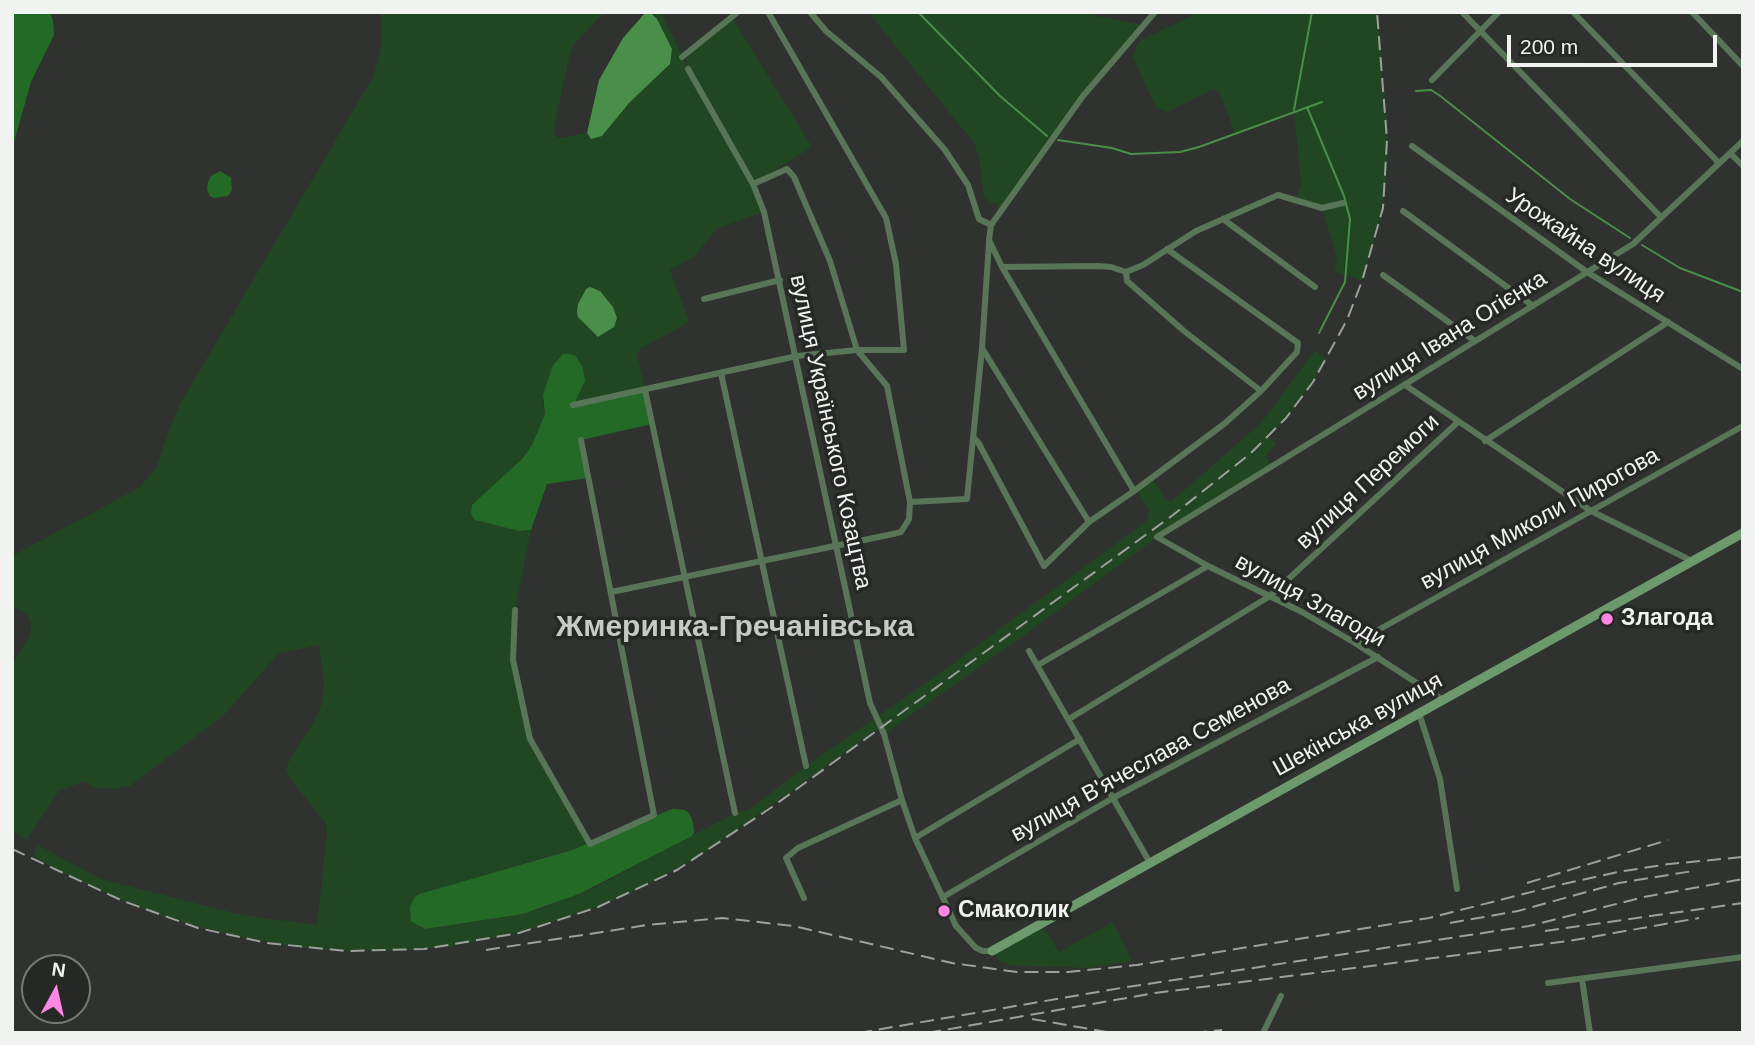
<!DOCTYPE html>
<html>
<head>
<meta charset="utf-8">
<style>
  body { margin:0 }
  #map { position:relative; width:1755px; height:1045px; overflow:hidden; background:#303230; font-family:Arial,sans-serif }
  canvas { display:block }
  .frame { position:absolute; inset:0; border:14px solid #f1f3f1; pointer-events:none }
  .north { position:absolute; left:21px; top:954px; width:70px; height:70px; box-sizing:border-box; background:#262826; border:2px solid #777977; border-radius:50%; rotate:8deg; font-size:19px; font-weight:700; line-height:28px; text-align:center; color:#f1f3f1 }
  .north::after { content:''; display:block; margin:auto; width:24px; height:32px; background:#fb87e5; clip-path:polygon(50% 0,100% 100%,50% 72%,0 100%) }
  .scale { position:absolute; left:1507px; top:35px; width:210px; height:32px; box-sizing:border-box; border:4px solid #f1f3f1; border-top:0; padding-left:9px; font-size:21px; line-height:24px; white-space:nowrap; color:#f1f3f1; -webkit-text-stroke:5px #262826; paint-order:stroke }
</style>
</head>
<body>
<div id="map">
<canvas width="1755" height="1045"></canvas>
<div class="frame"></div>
<div class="north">N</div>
<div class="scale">200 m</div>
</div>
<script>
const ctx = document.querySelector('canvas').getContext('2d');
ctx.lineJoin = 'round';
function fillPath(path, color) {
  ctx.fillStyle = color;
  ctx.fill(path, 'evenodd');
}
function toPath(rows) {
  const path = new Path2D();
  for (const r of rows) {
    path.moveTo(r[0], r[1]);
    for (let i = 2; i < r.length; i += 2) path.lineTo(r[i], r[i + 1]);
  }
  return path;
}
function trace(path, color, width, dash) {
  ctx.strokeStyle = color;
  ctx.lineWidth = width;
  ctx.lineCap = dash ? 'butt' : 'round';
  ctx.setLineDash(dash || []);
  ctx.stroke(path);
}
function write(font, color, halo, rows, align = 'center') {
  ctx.font = font + ' Arial,sans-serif';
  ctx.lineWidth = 7;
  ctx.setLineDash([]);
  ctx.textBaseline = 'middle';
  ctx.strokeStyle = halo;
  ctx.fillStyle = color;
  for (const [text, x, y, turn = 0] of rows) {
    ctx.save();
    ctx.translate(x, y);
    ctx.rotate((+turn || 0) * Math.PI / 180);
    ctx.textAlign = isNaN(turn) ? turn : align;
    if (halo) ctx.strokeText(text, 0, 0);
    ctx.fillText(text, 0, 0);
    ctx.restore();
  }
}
fillPath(toPath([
  [381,12,605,12,574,44,570,54,553,132,558,138,587,133,588,137,602,136,629,103,670,64,657,19,651,12,661,12,687,66,687,57,733,19,812,147,753,184,764,212,716,229,694,257,670,270,689,322,640,349,637,354,645,390,573,405,542,400,545,414,532,445,475,520,519,531,531,530,515,610,513,646,530,739,590,844,419,894,419,927,425,929,523,914,543,908,593,888,735,813,749,810,806,766,933,678,1144,523,1148,518,1149,511,1136,490,1152,478,1166,500,1172,501,1261,423,1315,350,1326,360,1298,403,1269,437,1276,444,1266,456,1272,466,1157,537,1022,637,884,734,881,727,712,848,644,887,598,907,519,933,453,946,411,950,346,951,297,947,238,937,170,919,123,901,55,869,34,856,36,849,38,845,101,879,242,915,317,925,327,835,326,824,288,776,286,769,290,759,313,723,321,706,324,684,319,645,278,654,225,714,130,786,115,789,92,787,86,781,59,791,27,839,12,832,12,665,30,635,31,623,28,615,12,605,12,556,140,487,156,468,171,425,181,402,373,77,381,48],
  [868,12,1077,12,1142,25,1122,48,999,213,997,202,992,204,984,197,979,157,974,143],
  [1199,12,1261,12,1280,15,1287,12,1377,12,1387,125,1387,169,1383,208,1362,281,1334,271,1337,257,1322,208,1295,201,1301,186,1294,111,1235,133,1220,94,1216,90,1211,90,1167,112,1156,108,1133,57,1136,46,1143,39],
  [1113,922,1132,961,1089,968,1007,965,1006,962,1000,962,994,953,1043,926,1059,952]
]), '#214622');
fillPath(toPath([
  [12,12,50,12,53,20,54,35,31,82,12,149],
  [220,171,231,178,232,190,228,196,214,198,210,196,207,190,208,182,211,176],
  [563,354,570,354,576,356,583,368,585,381,574,404,645,390,652,424,581,440,588,478,547,484,531,530,519,531,475,520,471,513,472,505,522,459,532,445,545,414,543,395,553,365],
  [672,809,685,810,689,813,693,822,694,833,692,836,579,894,523,914,425,929,411,921,410,907,415,897,419,894,572,850]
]), '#236a26');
fillPath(toPath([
  [645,13,651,13,657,19,672,49,670,64,629,103,602,136,591,139,587,133,599,80,623,38],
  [590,287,600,291,613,307,617,318,614,327,598,337,578,317,577,312,578,304,586,289]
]), '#498e49');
trace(toPath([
  [918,12,1000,96,1047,136],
  [1416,91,1431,90,1439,95,1570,199,1630,238],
  [1307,107,1344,196,1350,219,1345,282,1319,333],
  [1294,110,1312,12],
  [1058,140,1112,148,1131,154,1180,152,1199,147,1322,102],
  [1642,245,1680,268,1743,292]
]), '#498e49', 2);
trace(toPath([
  [810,12,826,31,881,77,945,150,968,185,979,219,991,225,1083,96,1155,12],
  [1462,12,1661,217],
  [1573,12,1719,163],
  [1692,12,1743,66],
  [682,57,738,12],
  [688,69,753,184,764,212,870,703,884,734,902,800,915,838,956,926,976,948,983,951,992,951],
  [1432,80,1499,12],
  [1412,146,1587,272,1743,369],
  [1730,153,1743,166],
  [1403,211,1533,306],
  [1223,219,1315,287],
  [991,225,989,240,1002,267,1097,266,1111,267,1126,272,1143,265,1196,231,1278,195,1322,208,1343,203],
  [1167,249,1298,343,1297,352,1261,391],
  [1126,272,1127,281,1184,331,1261,391,1224,424,1134,491],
  [1383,275,1475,341],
  [704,299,780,280],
  [982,348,1089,522,1134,491,1002,267],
  [721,373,806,766],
  [1405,385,1591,511,1692,561],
  [645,390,735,813],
  [573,405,797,356,857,350,904,350,896,264,886,218,768,12],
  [973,437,978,442,1044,566,1089,522],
  [1485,441,1668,322],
  [910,502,967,499,982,348,989,242],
  [611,592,893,534,901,532,909,519,910,502,887,386,857,350,830,261,794,177,787,169,753,184],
  [515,610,513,660,530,739,590,844,654,815,581,440],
  [1355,643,1743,426],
  [1029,651,1150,863],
  [1038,665,1208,566],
  [1443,700,1355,643,1302,612,1208,566,1157,537,1633,244,1743,141],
  [1419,713,1440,779,1457,889],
  [1069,719,1270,596,1458,422],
  [915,838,1080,739],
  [943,897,1113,798,1378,657],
  [804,898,786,858,798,848,902,800],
  [1582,979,1590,1033],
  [1548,983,1743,957],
  [1263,1033,1281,996]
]), '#597558', 6);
trace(toPath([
  [992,951,1743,533]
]), '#6d9a6c', 9);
trace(toPath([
  [12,849,123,901,198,928,267,943,346,951,424,949,519,933,598,907,677,870,772,807,1173,515,1251,453,1286,418,1313,382,1347,320,1362,281,1383,208,1387,140,1377,12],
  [1527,883,1668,840],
  [1450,923,1518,911,1619,883,1693,871],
  [1545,931,1743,903],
  [486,950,647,925,722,918,794,926,952,963,1017,972,1068,972,1137,965,1429,918,1559,885,1618,872,1669,864,1743,857],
  [1032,1019,1113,1033],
  [858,1033,1121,988,1529,926,1644,897,1743,879],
  [927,1033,1155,993,1569,941,1699,918],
  [1193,1033,1222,1030]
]), '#9ea09e', 2, [14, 7]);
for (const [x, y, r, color] of [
  [1607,619,7,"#fb87e5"],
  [944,911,7,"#fb87e5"]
]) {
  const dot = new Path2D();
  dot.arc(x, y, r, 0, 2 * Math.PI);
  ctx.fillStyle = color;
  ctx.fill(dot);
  trace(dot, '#262826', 2.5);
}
write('23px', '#f1f3f1', '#262826', [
  ["Урожайна вулиця",1585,246,34],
  ["вулиця Івана Огієнка",1450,336,-32],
  ["вулиця Українського Козацтва",830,432,78],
  ["вулиця Перемоги",1368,482,-43],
  ["вулиця Миколи Пирогова",1540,519,-29],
  ["вулиця Злагоди",1310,601,29],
  ["Шекінська вулиця",1358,725,-29],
  ["вулиця В'ячеслава Семенова",1151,760,-29]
]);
write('bold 23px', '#f1f3f1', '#262826', [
  ["Злагода",1621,619],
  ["Смаколик",958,911]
], 'left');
write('bold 30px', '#c7cac7', '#262826', [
  ["Жмеринка-Гречанівська",735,628]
]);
</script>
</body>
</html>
